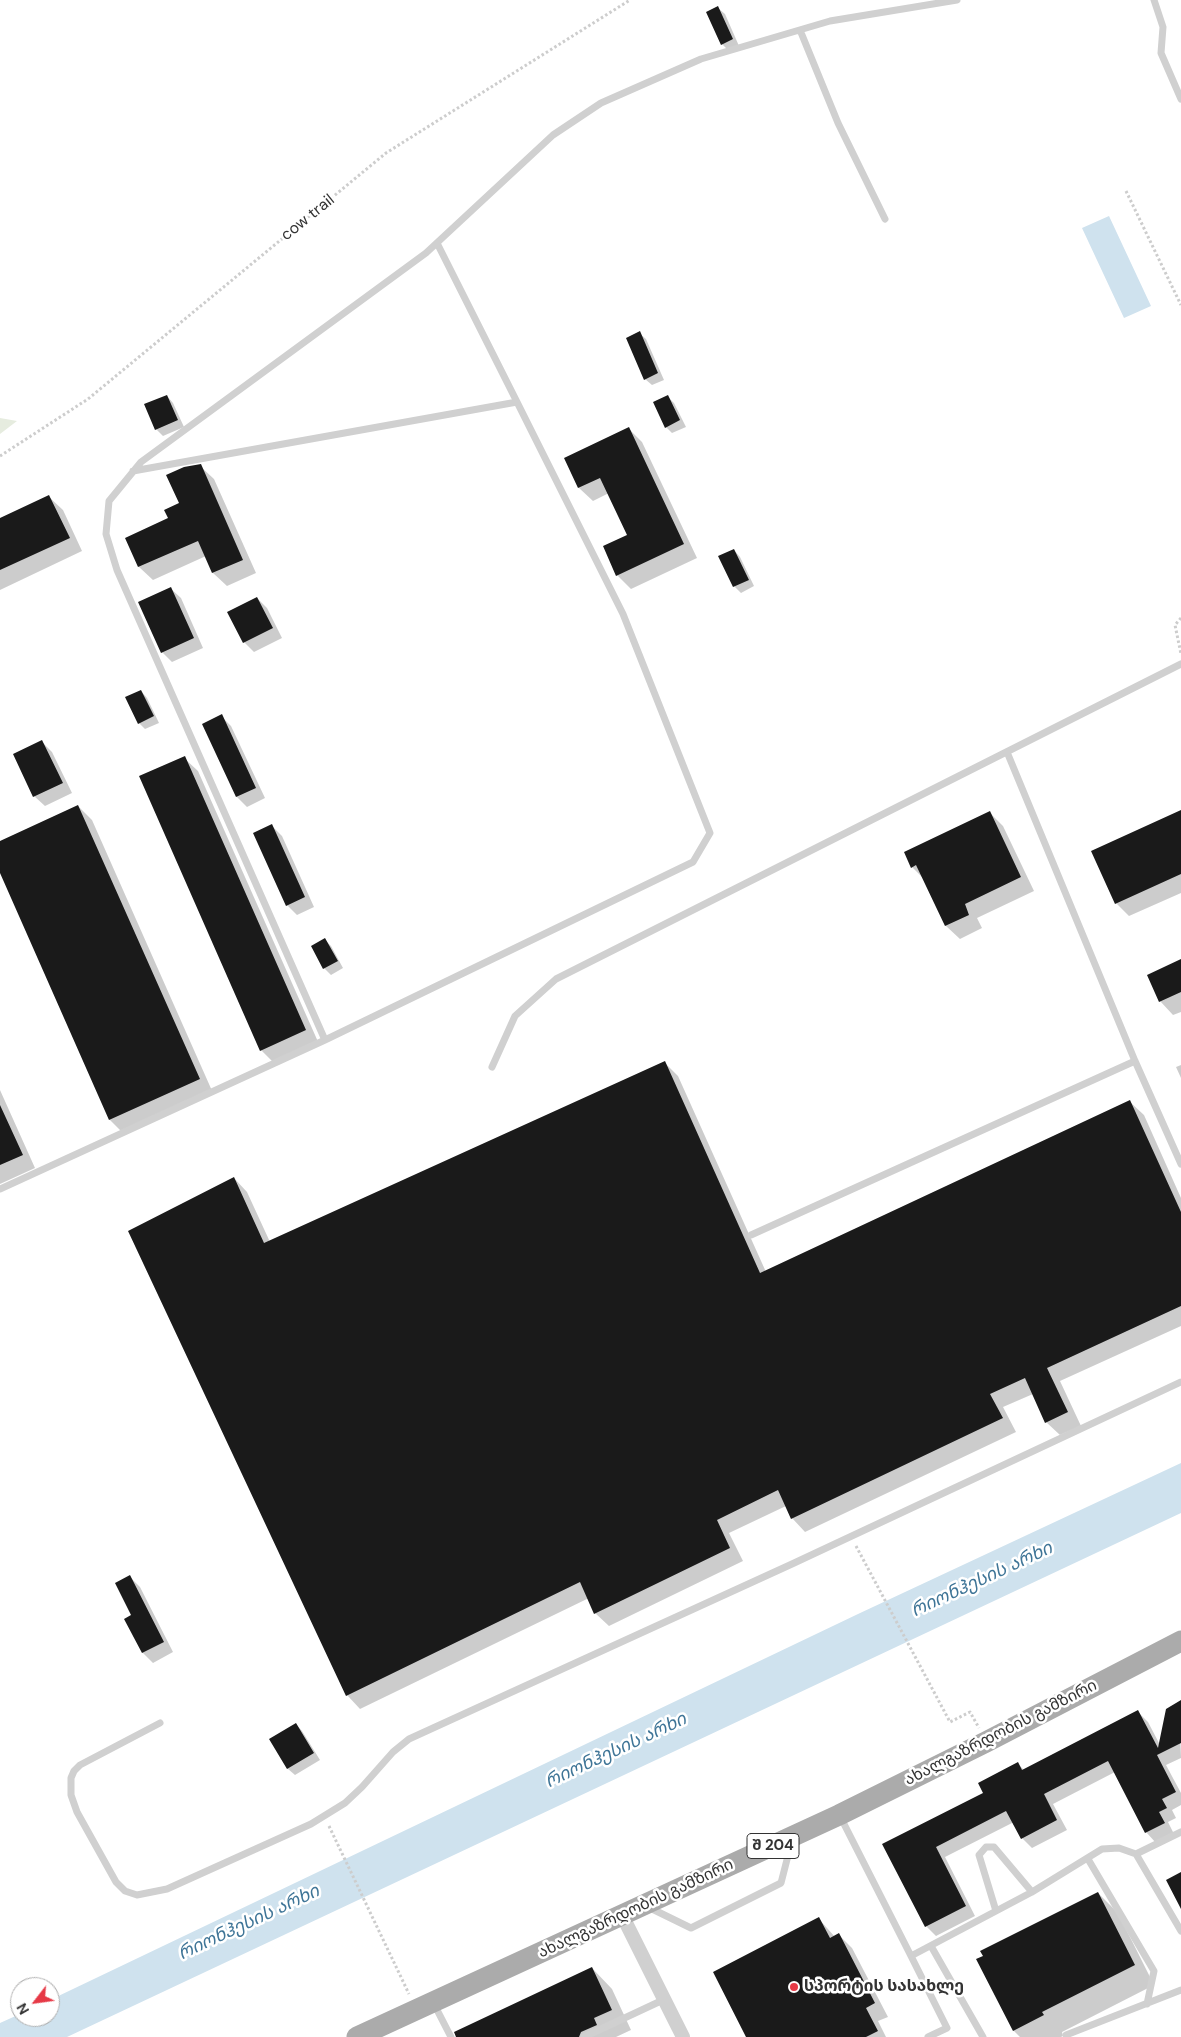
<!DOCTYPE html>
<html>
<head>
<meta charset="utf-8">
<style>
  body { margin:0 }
  #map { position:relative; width:1181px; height:2037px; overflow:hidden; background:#fff; font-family:"DM Sans",sans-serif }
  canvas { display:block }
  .north { position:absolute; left:10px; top:1977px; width:50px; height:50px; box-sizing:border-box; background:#fff; border:1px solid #adadad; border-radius:50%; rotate:240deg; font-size:14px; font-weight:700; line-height:20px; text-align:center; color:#333 }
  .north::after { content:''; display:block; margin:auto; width:18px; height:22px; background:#e63946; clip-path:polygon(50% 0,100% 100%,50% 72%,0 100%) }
</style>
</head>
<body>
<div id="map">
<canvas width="1181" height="2037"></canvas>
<div class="north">N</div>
</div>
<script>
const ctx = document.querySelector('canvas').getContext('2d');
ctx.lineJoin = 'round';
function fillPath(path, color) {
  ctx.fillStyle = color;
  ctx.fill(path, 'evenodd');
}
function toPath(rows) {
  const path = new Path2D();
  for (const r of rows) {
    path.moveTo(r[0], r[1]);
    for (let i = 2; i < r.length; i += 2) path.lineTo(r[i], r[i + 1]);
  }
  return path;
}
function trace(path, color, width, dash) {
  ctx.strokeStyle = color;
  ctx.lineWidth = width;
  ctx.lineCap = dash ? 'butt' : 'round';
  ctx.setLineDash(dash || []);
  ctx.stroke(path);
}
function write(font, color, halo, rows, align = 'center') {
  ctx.font = font + ' "DM Sans","Noto Sans Georgian",sans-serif';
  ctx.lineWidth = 5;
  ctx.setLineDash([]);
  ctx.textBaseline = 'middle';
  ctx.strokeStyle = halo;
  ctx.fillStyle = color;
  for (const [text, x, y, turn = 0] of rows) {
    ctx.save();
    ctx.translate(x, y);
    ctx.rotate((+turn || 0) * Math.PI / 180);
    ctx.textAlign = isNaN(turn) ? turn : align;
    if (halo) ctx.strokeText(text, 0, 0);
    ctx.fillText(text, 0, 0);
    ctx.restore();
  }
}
fillPath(toPath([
  [0,418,17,421,0,434]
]), '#e6ecdf');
fillPath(toPath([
  [1109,216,1151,306,1124,318,1082,228],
  [1181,1463,1181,1513,67,2037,0,2037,0,2023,20,2014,20,2017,50,2017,50,2000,858,1614]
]), '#cfe2ee');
fillPath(toPath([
  [718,8,725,14,739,46,729,51,722,44],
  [639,333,646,339,664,380,652,385,645,379],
  [167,396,173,403,184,427,163,436,156,429],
  [668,397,674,403,686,427,672,433,666,427],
  [629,429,642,442,697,558,631,589,617,575,604,547,629,535,609,493,593,501,579,488,566,459],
  [200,466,214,479,256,573,227,586,213,573,206,556,153,580,139,567,127,538,170,519,181,504],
  [49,497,63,510,82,551,0,590,0,519],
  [734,550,740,557,754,586,741,593,734,586],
  [170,588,181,598,203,648,172,662,162,652],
  [257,598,267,608,282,638,254,652,244,642,229,612],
  [141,691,147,698,159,723,145,729,139,723],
  [221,716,231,726,265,798,247,807,237,797,203,724],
  [42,742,52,752,72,793,45,806,34,796],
  [184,758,198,771,319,1044,275,1064,261,1050],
  [78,806,92,820,213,1093,123,1133,110,1120,0,870,0,843],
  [989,812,1003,826,1034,891,977,918,982,928,960,939,946,926,923,878,912,867],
  [1181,812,1181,893,1129,916,1116,903],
  [272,826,282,836,314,907,297,915,287,905],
  [325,940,331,946,343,968,331,975,324,968,313,947],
  [1181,961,1181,1012,1173,1015,1160,1001],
  [664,1062,678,1076,766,1272,1130,1102,1144,1115,1181,1198,1181,1326,1060,1381,1081,1426,1060,1435,1046,1422,1033,1394,1003,1407,1016,1432,805,1532,792,1518,786,1506,729,1533,743,1561,609,1626,595,1613,589,1598,360,1709,347,1695,234,1178,247,1192,270,1242],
  [1181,1065,1181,1078,1176,1067],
  [0,1090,35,1168,0,1184],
  [130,1577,140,1587,173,1652,153,1663,143,1653,126,1619,133,1616],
  [1179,1704,1181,1758,1166,1765,1181,1793,1181,1805,1172,1810,1176,1818,1168,1822,1174,1834,1156,1843,1146,1832,1115,1772,1053,1804,1067,1830,1032,1848,1022,1838,1014,1822,945,1857,975,1916,936,1936,926,1926,884,1845,985,1793,1018,1764,1024,1770,1138,1712,1148,1722,1160,1745,1168,1710,1171,1706],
  [296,1724,302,1731,320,1760,295,1775,288,1769,271,1739],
  [1098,1893,1118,1913,1154,1985,1062,2032,1063,2036,1061,2037,1020,2037,1014,2031,978,1960],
  [819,1919,835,1937,839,1935,852,1948,888,2017,878,2021,886,2037,748,2037],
  [592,1968,612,1989,631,2030,616,2037,465,2037]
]), '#0003');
fillPath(toPath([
  [718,6,733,39,721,45,706,12],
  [640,331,658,373,644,380,626,338],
  [167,395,178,420,155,430,144,404],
  [668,395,680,420,665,428,653,402],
  [629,427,684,544,616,576,603,546,627,535,600,478,578,488,564,458],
  [201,464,243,560,212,573,198,541,138,567,125,538,168,518,164,510,179,503,166,475,184,467],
  [49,495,70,538,0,570,0,518],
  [734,549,749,580,733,587,718,556],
  [171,587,194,638,161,653,138,602],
  [257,597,273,628,243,643,227,612],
  [141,690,154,716,138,724,125,697],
  [222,714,256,788,236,797,202,724],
  [42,740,63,783,33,797,13,754],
  [185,756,306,1030,260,1051,139,776],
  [78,805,200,1079,109,1120,0,873,0,841],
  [1181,810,1181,874,1115,904,1091,851],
  [990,811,1021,877,965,904,969,915,945,926,916,865,911,868,904,852],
  [272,824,305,897,286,906,253,833],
  [325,938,338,961,323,969,311,946],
  [1181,959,1181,992,1159,1002,1147,975],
  [665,1061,760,1273,1130,1100,1181,1212,1181,1306,1047,1368,1068,1412,1045,1423,1025,1378,990,1394,1003,1418,791,1519,778,1490,717,1520,730,1548,594,1614,580,1582,346,1696,128,1231,234,1177,264,1243],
  [0,1105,23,1155,0,1165],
  [130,1575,164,1642,142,1653,124,1619,131,1615,115,1583],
  [1181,1700,1181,1743,1157,1755,1176,1792,1162,1799,1167,1808,1159,1812,1165,1823,1145,1833,1108,1761,1044,1794,1057,1820,1021,1839,1006,1811,936,1847,966,1906,925,1927,882,1844,983,1793,978,1783,1018,1762,1022,1770,1138,1710,1158,1748,1166,1709],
  [296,1723,314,1753,287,1769,269,1739],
  [1181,1872,1181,1909,1166,1880],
  [1098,1892,1135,1965,1042,2012,1044,2015,1013,2031,976,1959,983,1956,980,1951],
  [819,1917,830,1938,839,1933,875,2003,866,2008,878,2031,866,2037,746,2037,713,1972],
  [592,1967,612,2010,594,2018,597,2025,581,2032,579,2037,456,2037,454,2032]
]), '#1a1a1a');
trace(toPath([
  [1126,191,1181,305],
  [0,456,88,399,386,153,630,0],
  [1181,618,1175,625,1181,654],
  [856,1546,950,1722,970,1712,979,1728],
  [329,1826,409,1994]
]), '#cdcdcd', 3, [2.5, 2.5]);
trace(toPath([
  [1154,0,1163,27,1161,53,1181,99],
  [800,30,838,123,885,219],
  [437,243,517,402],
  [1007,752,1135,1061,1181,1164],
  [325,1040,117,570,106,534,109,501,141,462,426,253,553,135,601,103,701,59,830,21,957,0],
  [492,1067,515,1016,556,979,1181,664],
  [0,1189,325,1040,693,862,710,833,623,614,517,402,133,471],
  [751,1235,1135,1061],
  [160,1723,80,1765,74,1771,71,1778,71,1795,77,1812,116,1882,125,1891,137,1895,167,1889,311,1824,345,1803,362,1787,393,1752,409,1739,792,1564,1181,1382],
  [841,1818,911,1956,1032,1892,1102,1849,1119,1848,1136,1854],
  [1181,1832,1136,1854,1181,1931],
  [1088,1859,1154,1971,1147,2004],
  [648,1907,691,1928,781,1883,792,1840],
  [996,1911,979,1855,986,1847,994,1847,1032,1892],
  [931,1946,983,2037],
  [911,1956,947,2028,928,2037],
  [434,2004,451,2037],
  [1066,2035,1181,1990],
  [584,2037,663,2000]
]), '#d0d0d0', 7);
trace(toPath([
  [622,1915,683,2037]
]), '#d0d0d0', 14);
trace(toPath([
  [357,2037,839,1815,986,1742,1181,1641]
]), '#ababab', 21);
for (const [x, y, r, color] of [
  [794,1987,5,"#e63946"]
]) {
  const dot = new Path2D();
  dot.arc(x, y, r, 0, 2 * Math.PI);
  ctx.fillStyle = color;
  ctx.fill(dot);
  trace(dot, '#fff', 2);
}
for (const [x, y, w] of [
  [773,1846,52]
]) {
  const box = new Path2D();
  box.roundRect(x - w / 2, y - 12.5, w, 25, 4);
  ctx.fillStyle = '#fff';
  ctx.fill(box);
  trace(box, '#333', 1);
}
write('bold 15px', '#333', null, [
  ["შ 204",773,1846]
]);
write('16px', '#333', '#fff', [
  ["cow trail",308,218,-39],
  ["ახალგაზრდობის გამზირი",1001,1733,-27],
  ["ახალგაზრდობის გამზირი",636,1909,-25]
]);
write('bold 16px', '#333', '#fff', [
  ["სპორტის სასახლე",804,1987]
], 'left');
write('italic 18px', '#3f7597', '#fff', [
  ["რიონჰესის არხი",982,1580,-25],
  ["რიონჰესის არხი",616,1751,-25],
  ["რიონჰესის არხი",249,1923,-25]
]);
</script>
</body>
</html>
